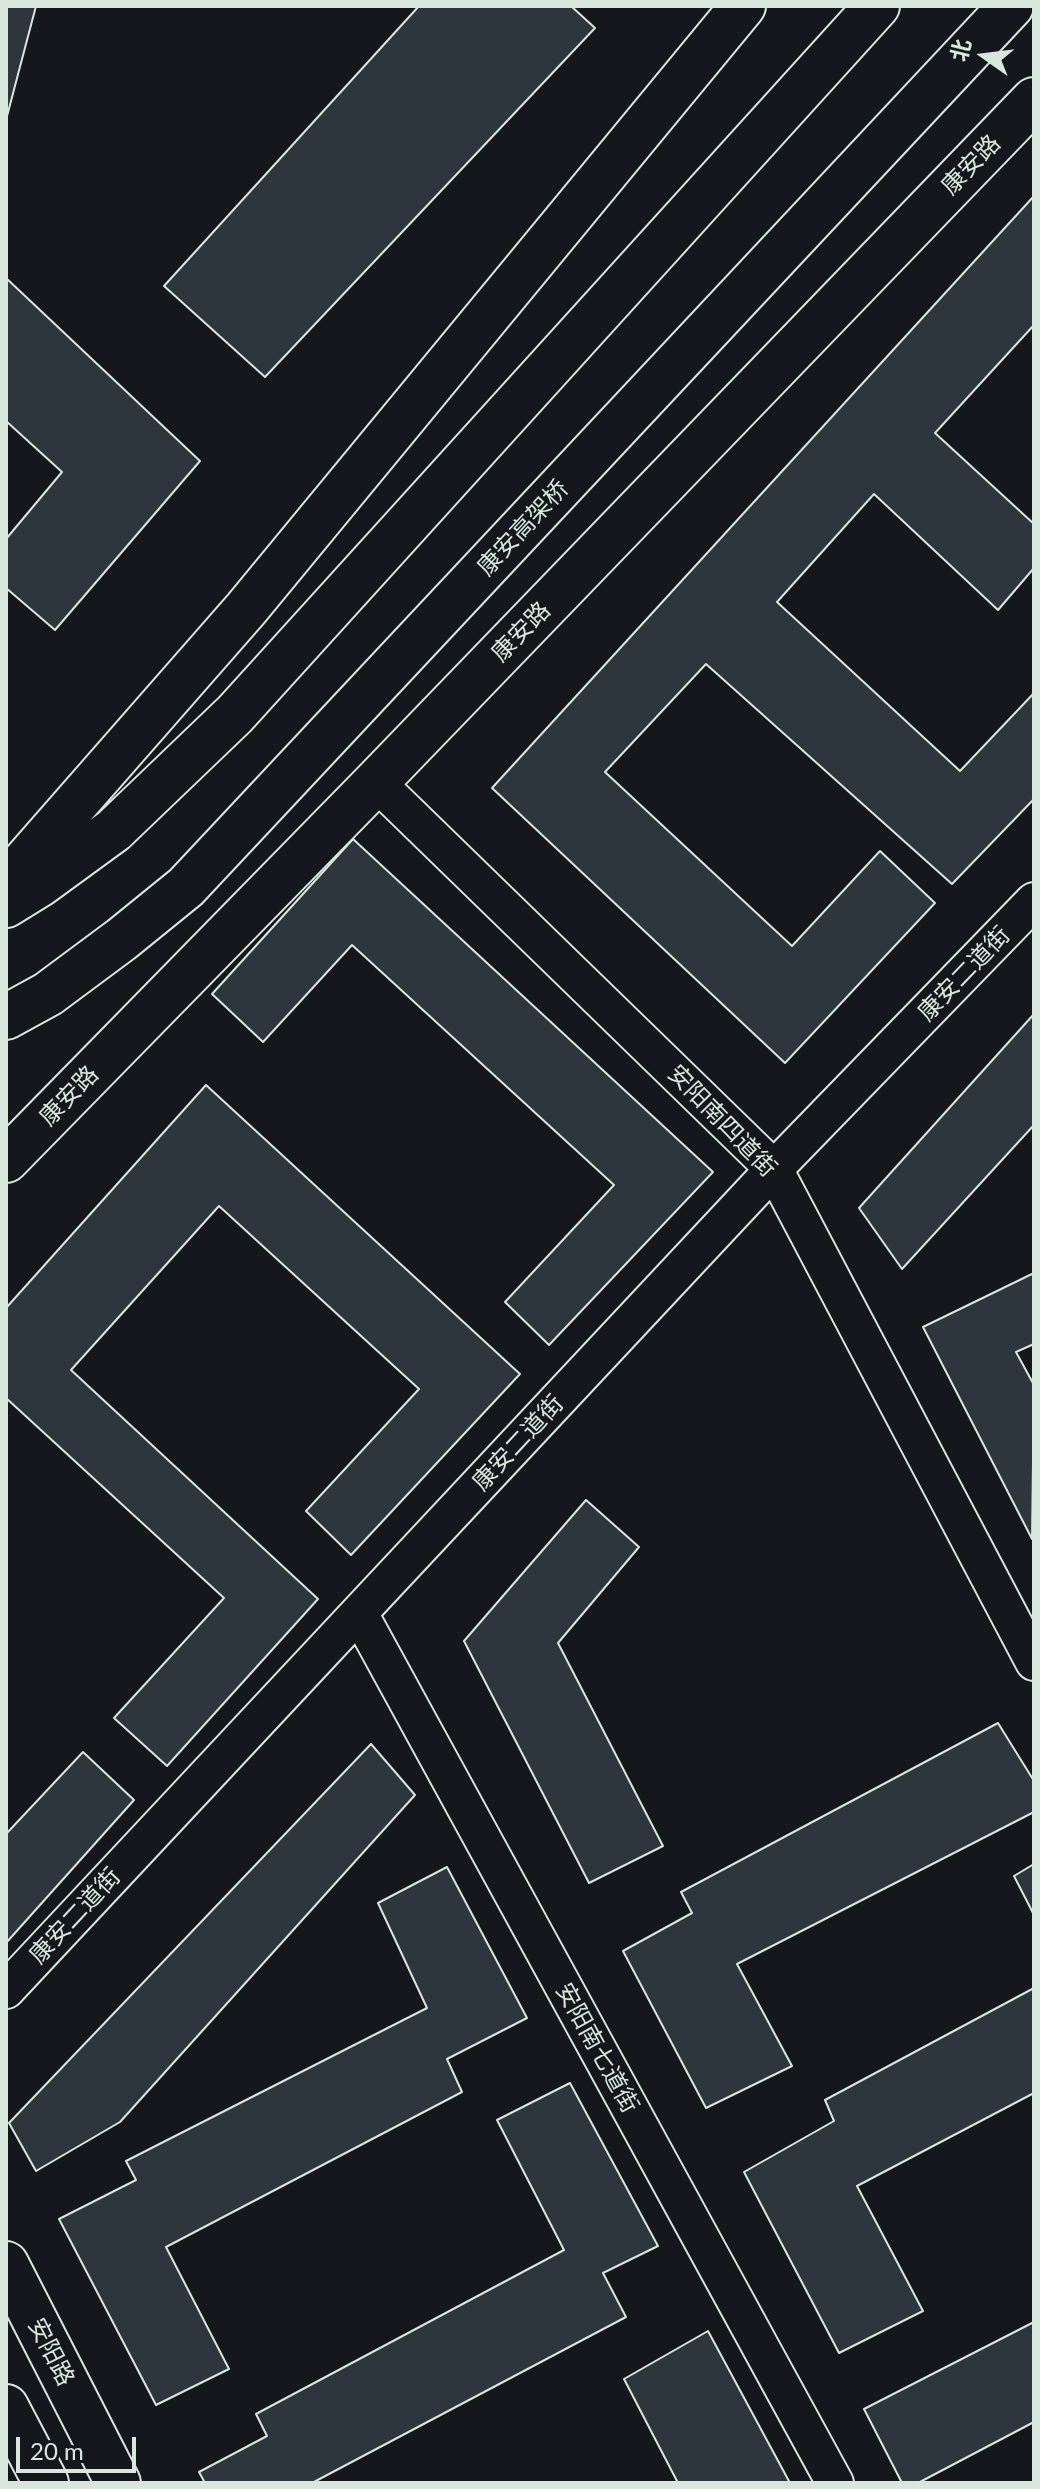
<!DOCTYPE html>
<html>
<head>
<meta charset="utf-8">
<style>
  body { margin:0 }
  #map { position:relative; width:1040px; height:2489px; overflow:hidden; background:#14181c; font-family:Lato,"Noto Sans SC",sans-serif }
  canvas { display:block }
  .frame { position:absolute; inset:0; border:8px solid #d8e6dc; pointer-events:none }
  .north { position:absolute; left:944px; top:16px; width:80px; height:80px; -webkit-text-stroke:6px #14181c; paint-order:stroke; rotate:284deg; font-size:22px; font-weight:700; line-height:32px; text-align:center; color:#d8e6dc }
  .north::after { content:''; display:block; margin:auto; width:28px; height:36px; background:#d8e6dc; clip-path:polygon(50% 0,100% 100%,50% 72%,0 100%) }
  .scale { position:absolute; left:16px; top:2437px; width:120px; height:36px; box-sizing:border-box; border:4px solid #d8e6dc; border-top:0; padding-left:10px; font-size:24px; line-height:28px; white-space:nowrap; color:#d8e6dc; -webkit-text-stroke:6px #14181c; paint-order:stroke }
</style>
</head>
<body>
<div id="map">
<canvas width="1040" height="2489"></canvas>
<div class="frame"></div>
<div class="north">北</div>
<div class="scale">20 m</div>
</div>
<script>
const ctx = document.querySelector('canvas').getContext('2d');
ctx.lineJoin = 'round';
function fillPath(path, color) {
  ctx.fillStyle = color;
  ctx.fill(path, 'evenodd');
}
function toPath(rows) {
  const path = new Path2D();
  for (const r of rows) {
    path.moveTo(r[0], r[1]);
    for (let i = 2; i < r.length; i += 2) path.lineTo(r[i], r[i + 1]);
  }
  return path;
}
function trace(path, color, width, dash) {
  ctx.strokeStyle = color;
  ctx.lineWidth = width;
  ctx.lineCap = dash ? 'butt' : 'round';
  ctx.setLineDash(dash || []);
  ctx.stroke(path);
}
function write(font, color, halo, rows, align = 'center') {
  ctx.font = font + ' Lato,"Noto Sans SC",sans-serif';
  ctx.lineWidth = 6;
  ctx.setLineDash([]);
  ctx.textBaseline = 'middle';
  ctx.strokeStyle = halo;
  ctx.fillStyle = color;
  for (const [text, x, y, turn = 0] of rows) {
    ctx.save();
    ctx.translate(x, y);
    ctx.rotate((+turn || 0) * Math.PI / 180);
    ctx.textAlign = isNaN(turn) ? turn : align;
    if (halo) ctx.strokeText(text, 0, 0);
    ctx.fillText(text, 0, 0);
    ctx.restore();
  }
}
const building = toPath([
  [6,6,36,6,6,120,6,6],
  [419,6,571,6,595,28,265,377,164,286,419,6],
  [1034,196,1034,325,935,433,1034,524,1034,568,998,610,874,494,777,602,960,771,1034,693,1034,799,952,884,706,664,605,772,792,946,880,851,935,903,785,1063,492,788,1034,196],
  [6,278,200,461,55,630,6,588,6,539,62,472,6,421,6,278],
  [353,839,713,1172,549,1345,505,1302,614,1185,352,945,263,1042,212,994,353,839],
  [1034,1014,1034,1125,902,1269,859,1208,1034,1014],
  [206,1085,520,1374,351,1555,306,1511,419,1389,219,1206,71,1370,318,1599,167,1766,114,1718,224,1598,6,1398,6,1308,206,1085],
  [1034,1273,1034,1344,1016,1352,1034,1385,1032,1539,923,1327,1034,1273],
  [586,1500,639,1547,558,1643,663,1846,589,1883,464,1641,586,1500],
  [998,1723,1034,1781,1034,1812,737,1964,792,2066,706,2108,623,1951,692,1913,681,1892,998,1723],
  [371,1744,415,1795,120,2122,36,2171,9,2123,371,1744],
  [83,1752,134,1800,6,1943,6,1834,83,1752],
  [1034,1864,1034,1915,1014,1876,1034,1864],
  [447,1867,527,2018,447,2059,462,2092,166,2247,229,2369,156,2405,59,2219,136,2180,126,2161,427,2008,378,1903,447,1867],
  [1034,1988,1034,2093,857,2186,923,2311,839,2353,744,2172,834,2121,825,2100,1034,1988],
  [570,2083,658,2246,603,2273,626,2317,312,2483,205,2483,199,2472,267,2436,256,2414,564,2250,497,2120,570,2083],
  [1034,2322,1034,2422,918,2483,902,2483,864,2409,1034,2322],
  [708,2331,790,2483,678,2483,624,2379,708,2331]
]);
fillPath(building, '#2c363c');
trace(building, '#d8e6dc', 2);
const minor = toPath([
  [376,782,774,1169,1034,1662],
  [359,1613,835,2483],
  [6,1990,774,1169,1034,901]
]);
const secondary = toPath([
  [6,2264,118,2483],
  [6,2407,46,2483]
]);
const trunk = toPath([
  [6,883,246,609,743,6],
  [6,905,40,884,114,830,235,714,877,6],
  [6,1017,48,994,122,939,186,887,1011,6],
  [6,1160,376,782,1034,100]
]);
trace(minor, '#d8e6dc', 40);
trace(secondary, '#d8e6dc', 48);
trace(trunk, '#d8e6dc', 48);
trace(minor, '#14181c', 36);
trace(secondary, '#14181c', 44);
trace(trunk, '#14181c', 44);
write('24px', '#d8e6dc', '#14181c', [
  ["康安路",971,165,-46],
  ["康安高架桥",523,528,-47],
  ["康安路",521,632,-46],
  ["康安二道街",964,974,-46],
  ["康安路",69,1096,-46],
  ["安阳南四道街",722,1121,46],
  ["康安二道街",518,1443,-47],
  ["康安二道街",75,1916,-47],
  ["安阳南七道街",597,2048,61],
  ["安阳路",51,2352,63]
]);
</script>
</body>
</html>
